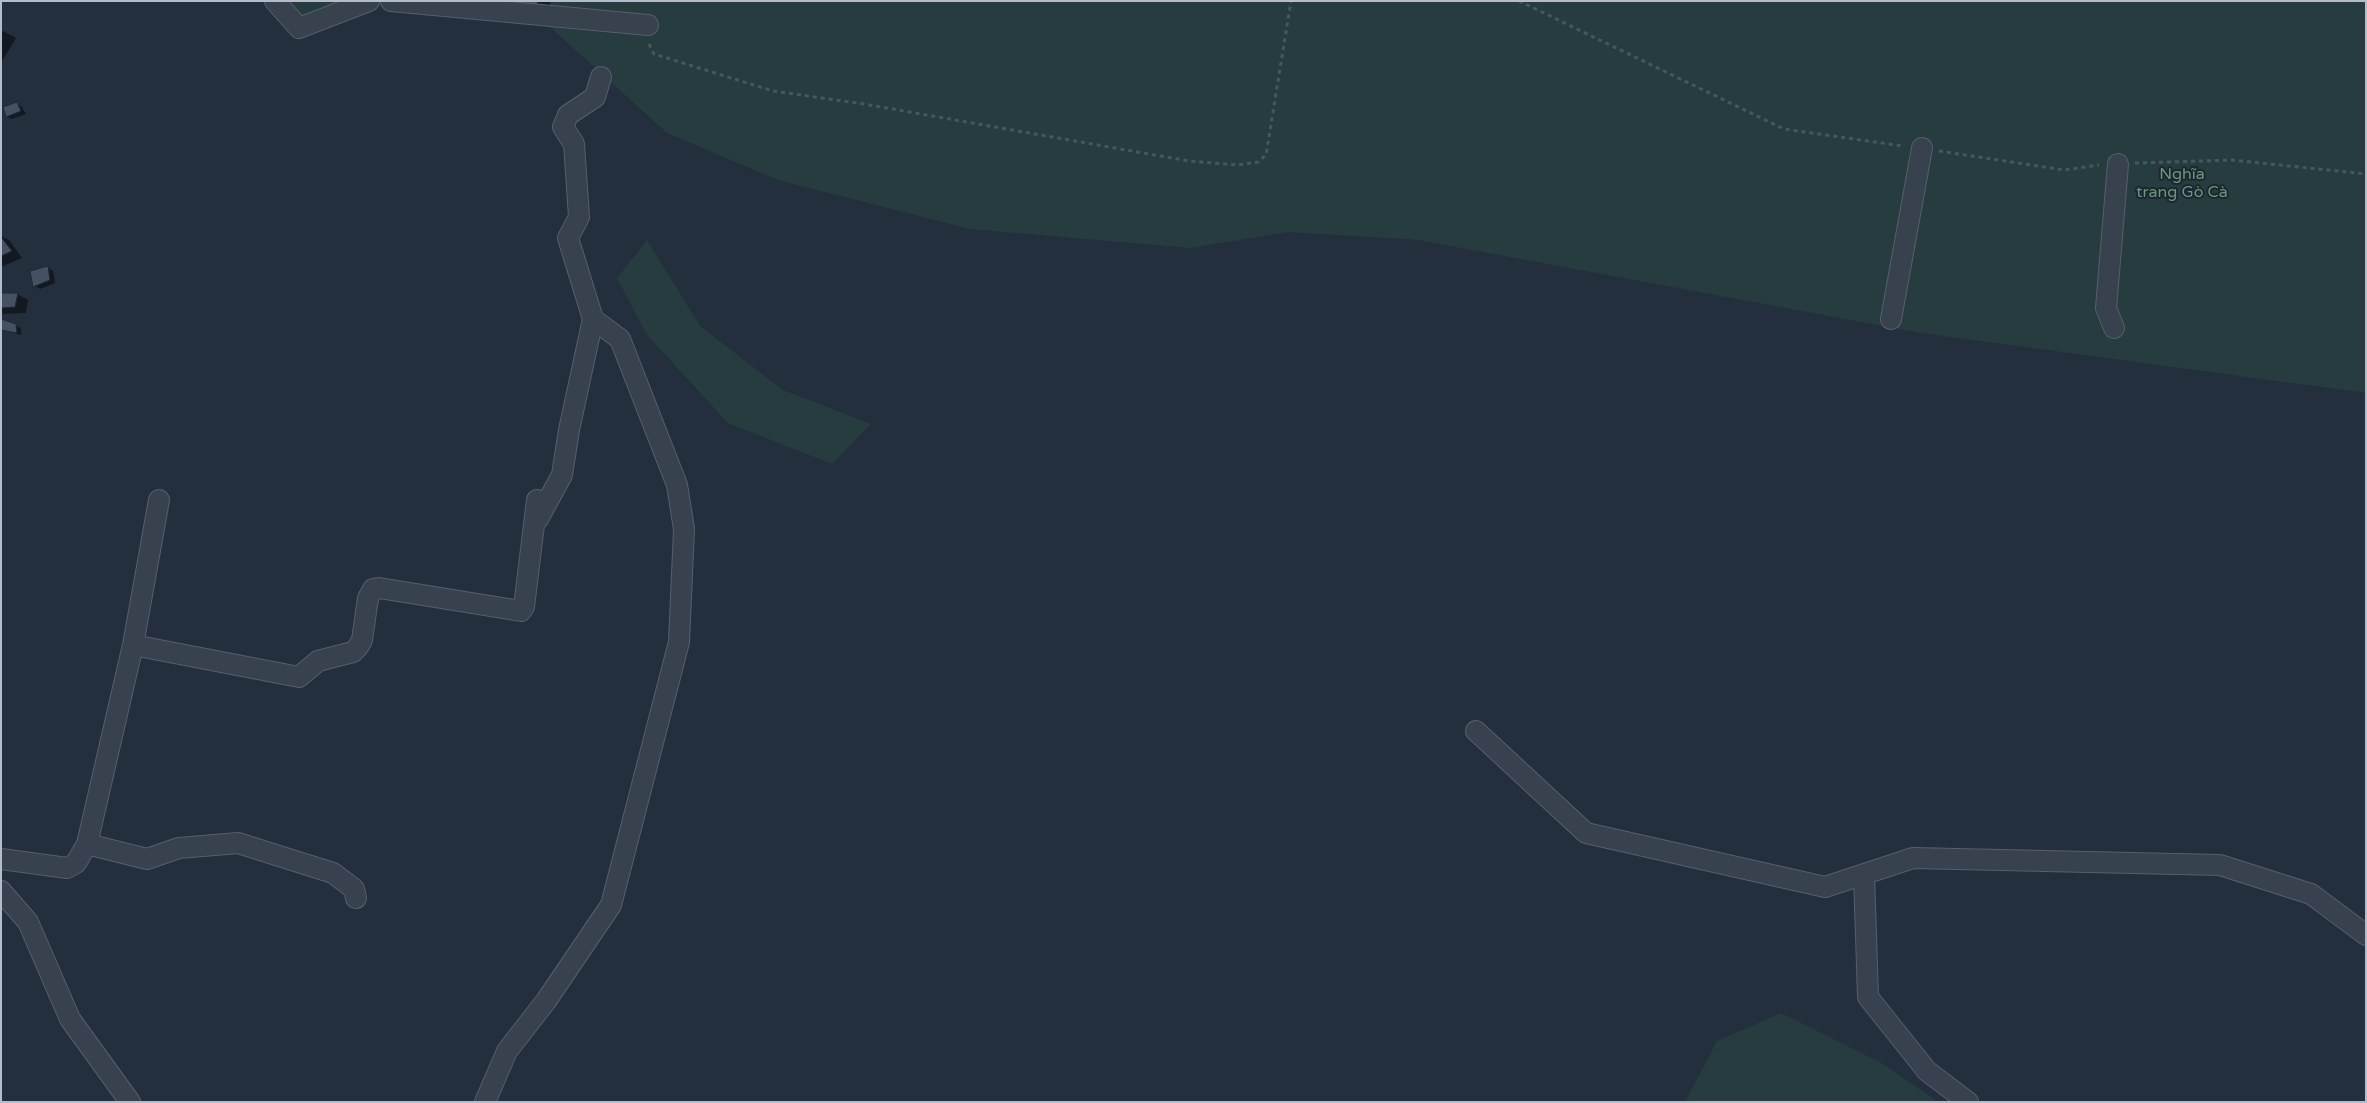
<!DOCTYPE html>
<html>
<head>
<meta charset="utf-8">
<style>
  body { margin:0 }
  #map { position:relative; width:2367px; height:1103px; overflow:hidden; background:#242f3e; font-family:"Varela Round",sans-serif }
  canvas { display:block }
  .frame { position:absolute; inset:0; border:2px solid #b4bcc9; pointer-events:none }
</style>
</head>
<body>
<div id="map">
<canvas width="2367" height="1103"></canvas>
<div class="frame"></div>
</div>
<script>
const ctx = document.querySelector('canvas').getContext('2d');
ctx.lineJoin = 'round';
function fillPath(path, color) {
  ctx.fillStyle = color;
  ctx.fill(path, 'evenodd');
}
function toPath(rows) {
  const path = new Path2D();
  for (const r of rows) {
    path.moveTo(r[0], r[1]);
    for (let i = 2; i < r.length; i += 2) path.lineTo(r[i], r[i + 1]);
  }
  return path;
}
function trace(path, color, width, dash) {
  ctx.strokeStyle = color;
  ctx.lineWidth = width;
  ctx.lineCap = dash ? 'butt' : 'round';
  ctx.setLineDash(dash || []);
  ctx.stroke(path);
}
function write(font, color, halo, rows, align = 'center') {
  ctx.font = font + ' "Varela Round",sans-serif';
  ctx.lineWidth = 4;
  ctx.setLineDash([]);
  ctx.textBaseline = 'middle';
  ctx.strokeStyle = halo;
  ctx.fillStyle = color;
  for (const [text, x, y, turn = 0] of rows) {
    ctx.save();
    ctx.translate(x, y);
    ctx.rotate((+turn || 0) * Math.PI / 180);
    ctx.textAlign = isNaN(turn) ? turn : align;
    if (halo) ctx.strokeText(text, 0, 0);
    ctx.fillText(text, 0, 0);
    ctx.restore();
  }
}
fillPath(toPath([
  [262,1,2366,1,2366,393,1921,333,1418,240,1288,232,1190,248,970,229,778,180,667,133,540,18,353,5,306,33],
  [647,240,700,326,783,390,871,424,832,464,728,423,647,335,617,278],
  [1781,1013,1883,1064,1938,1102,1685,1102,1717,1041]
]), '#263c3f');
fillPath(toPath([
  [503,1,551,1,547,15],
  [1,30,16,38,1,63],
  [17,104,22,107,26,114,12,119,7,117],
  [1,236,9,240,22,258,1,267],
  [48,268,53,271,55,283,40,289,35,286,31,272],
  [1,294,17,294,28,300,26,313,1,314],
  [15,325,21,328,21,335,1,329]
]), '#0007');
const building = toPath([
  [502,1,538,1,535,10,501,5,502,1],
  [17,102,21,111,6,117,3,107,17,102],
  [1,237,12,251,1,256,1,237],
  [48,266,50,280,33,287,30,271,48,266],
  [1,293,18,293,15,307,1,308,1,293],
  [1,319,16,324,17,333,1,330,1,319]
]);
fillPath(building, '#455162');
trace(building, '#1f2835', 1);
const minor = toPath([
  [275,1,299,28,369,1],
  [391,1,648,25],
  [1891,319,1922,148],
  [2114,328,2106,308,2118,164],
  [538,519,562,475,569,430,593,319],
  [133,645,299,677,318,661,353,652,358,647,362,640,368,598,373,589,379,588,521,611,524,607,537,500],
  [1476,731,1586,833,1825,887,1913,858,2220,865,2311,894,2366,935],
  [87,844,147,859,179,848,238,843,333,873,354,889,356,898],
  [1,859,67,868,76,863,87,844,133,645,159,500],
  [1864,874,1868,997,1927,1071,1968,1102],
  [1,891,28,922,70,1019,130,1102],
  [485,1102,507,1051,546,1001,611,905,679,642,684,529,677,485,620,339,593,319,568,238,579,217,574,144,563,127,568,115,595,97,601,77]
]);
trace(minor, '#565f6c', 22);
trace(toPath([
  [1519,1,1784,129,1903,146],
  [649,44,654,54,773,91,864,104,1189,161,1237,165,1258,162,1266,155,1291,1],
  [1939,151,2064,170,2099,165],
  [2135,163,2232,160,2366,174]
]), '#44595c', 3, [4, 4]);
trace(minor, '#38414e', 20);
write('16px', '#6b9a76', '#1d2633', [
  ["Nghĩa",2182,175],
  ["trang Gò Cà",2182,193]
]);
</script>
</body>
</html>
